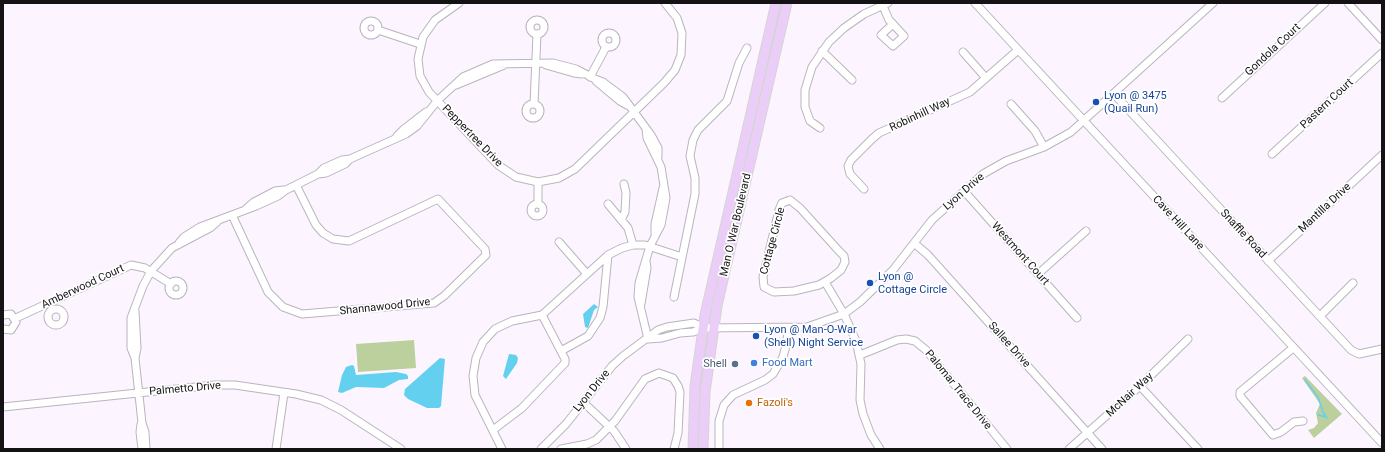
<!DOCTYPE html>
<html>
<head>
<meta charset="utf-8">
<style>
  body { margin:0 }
  #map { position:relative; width:1385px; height:452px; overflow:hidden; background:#fcf5ff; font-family:Roboto,sans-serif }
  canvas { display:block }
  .frame { position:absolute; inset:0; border:4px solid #141215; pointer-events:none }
</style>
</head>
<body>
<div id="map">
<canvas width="1385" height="452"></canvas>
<div class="frame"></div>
</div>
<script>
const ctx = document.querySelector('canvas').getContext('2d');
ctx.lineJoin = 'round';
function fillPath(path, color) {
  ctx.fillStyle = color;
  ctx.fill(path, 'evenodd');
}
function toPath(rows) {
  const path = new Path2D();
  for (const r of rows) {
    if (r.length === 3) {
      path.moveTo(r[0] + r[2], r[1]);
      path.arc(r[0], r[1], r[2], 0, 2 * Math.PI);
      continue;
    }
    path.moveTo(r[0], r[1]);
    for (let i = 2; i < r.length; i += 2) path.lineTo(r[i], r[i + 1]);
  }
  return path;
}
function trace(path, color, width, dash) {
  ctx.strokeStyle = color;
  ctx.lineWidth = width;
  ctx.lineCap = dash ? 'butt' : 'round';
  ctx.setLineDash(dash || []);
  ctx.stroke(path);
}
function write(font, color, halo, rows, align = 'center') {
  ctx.font = font + ' Roboto,sans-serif';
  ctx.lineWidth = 3.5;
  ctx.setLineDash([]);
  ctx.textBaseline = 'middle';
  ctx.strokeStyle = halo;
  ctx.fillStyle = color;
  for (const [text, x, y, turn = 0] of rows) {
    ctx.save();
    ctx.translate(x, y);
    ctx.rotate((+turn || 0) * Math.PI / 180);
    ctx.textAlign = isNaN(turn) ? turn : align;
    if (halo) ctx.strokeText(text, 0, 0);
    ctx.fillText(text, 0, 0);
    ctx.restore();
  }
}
fillPath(toPath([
  [414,340,416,368,358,372,356,344],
  [1305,376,1342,414,1314,438,1308,430,1314,428,1318,423,1316,413,1320,404,1302,378]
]), '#bbd09d');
fillPath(toPath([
  [594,304,598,307,594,310,588,328,585,327,583,314],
  [509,354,516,355,518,358,517,363,506,379,503,376],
  [440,358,445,359,441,406,439,408,427,408,408,399,404,395,405,389],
  [352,365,354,366,356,375,396,372,406,374,408,376,408,379,399,380,384,388,356,387,342,393,338,392,342,375,346,367]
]), '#63d0f0');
trace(toPath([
  [1305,380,1318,397,1323,412,1327,418],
  [1318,415,1326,417]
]), '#63d0f0', 1.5);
const minor = toPath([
  [459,3,435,20,423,37,418,59,420,76,429,92,498,165,516,177,538,182,559,178,575,169,664,83,675,70,681,55,682,33,677,18,665,3],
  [975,3,1382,443],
  [1348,3,1382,40],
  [883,6,889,20,893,24,904,36,893,46,881,35,893,24],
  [537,27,7],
  [371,28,7],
  [378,30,420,44],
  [609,40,7],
  [822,51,852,80],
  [963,52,986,78],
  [546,65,574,73,582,74],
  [590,77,606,47],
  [596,81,620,101,627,105],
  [456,85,504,65],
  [1114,94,1351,350,1359,354,1382,349],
  [1222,98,1325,3],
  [533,111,7],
  [534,104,537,34],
  [1011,104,1035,131,1044,147],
  [820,128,810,121,805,107,805,90,812,67,829,42,844,28,864,14,888,3],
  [646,129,647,138,661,167,666,198,661,225,650,246,639,283,638,297,648,339],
  [397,136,404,129,426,112],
  [1272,154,1382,53],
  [318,174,324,168,342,160,350,159],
  [864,189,850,174,848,166,851,160,872,139,879,133,970,92,1018,50],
  [964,191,1077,318],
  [790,200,800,208,839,251,844,256,845,262,841,270,831,278,819,285,794,291,774,292,764,287,763,277,779,210,782,203,790,200],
  [537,210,6],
  [538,204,538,182],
  [608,204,628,228,633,245],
  [247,208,254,202,275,191,284,190],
  [232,215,268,292,283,307,302,314,434,303,444,296,486,255,485,249,438,199,349,241,333,239,323,233,316,225,296,185],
  [621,220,625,212,626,193,624,184],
  [655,233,655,224,663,188],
  [559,242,587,274],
  [179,243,184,237,200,227,256,206,278,196,286,190,318,174,326,173,345,164,350,159,406,134,417,126,438,100,463,77,493,64,553,63,576,69,595,79,603,82,623,97,651,135,658,148,658,157],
  [914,243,928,255,1102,449],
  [1268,261,1382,155],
  [1038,274,1086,231],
  [176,288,7],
  [825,282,844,314,856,341,861,364,860,400,863,414,871,435,880,449],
  [674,297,695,194,695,178,690,156,693,140,698,130,727,101,739,63,747,48],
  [641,304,647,268,646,261],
  [56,317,8],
  [135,311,137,348,135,358,142,423,145,432,146,449],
  [3,315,11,314,16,322,11,330,3,329],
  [542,315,608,255,622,248,633,245,645,245,682,257],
  [1320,316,1353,283],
  [16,318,131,265,145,268,171,284],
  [648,339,662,338,680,333,693,332,703,328,807,327,844,314,860,302,893,270,932,220,983,174,1006,161,1044,147,1071,132,1213,3],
  [1293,348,1240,392,1240,396,1273,435,1281,432,1294,422,1303,421],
  [561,351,588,336,600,318,603,307,608,255],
  [860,355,897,340,906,339,915,341,926,350,1007,449],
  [135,358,131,348,131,318,143,286,151,271,172,248,210,228,217,222],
  [1140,386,1198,449],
  [584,403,614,431,626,449],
  [3,407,215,385,235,385,296,394,321,400,341,410,401,449],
  [141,424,140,432,142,449],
  [493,430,522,408,565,363,565,359,542,315],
  [276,449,284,393],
  [502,449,475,395,473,376,476,358,483,342,495,329,512,321,542,315],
  [541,449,566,424,612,366,623,356,658,330,667,327,694,323,703,328],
  [561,449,587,444,596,440,615,421,645,379,659,373,673,378,678,386,680,392,678,433,674,449],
  [719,449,719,421,724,405,733,395,765,380,773,374,783,357,787,342,788,328],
  [1069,449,1140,386,1188,339]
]);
const major = toPath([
  [693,449,695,386,705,315,776,3],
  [703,449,705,392,717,306,787,3]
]);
trace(minor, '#bab4bd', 9);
trace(major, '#d5d4d5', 11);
trace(minor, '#fff', 7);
trace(major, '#ebcef8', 9);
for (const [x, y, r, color] of [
  [1096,102,4,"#1a4fb4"],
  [870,283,4,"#1a4fb4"],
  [756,336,4,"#1a4fb4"],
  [754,363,4,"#3f7fe0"],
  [735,364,4,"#5c6f8a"],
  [749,403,4,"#e8710a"]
]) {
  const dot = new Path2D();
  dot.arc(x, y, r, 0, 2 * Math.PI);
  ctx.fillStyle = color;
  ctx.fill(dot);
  trace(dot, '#fff', 1.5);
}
write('11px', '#141215', '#fff', [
  ["Gondola Court",1273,50,-43],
  ["Pastern Court",1327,104,-43],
  ["Robinhill Way",920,115,-25],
  ["Peppertree Drive",472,136,46],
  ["Lyon Drive",964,192,-41],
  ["Mantilla Drive",1325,208,-43],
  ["Cave Hill Lane",1178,223,47],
  ["Man O War Boulevard",736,225,-77],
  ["Snaffle Road",1243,234,47],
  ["Cottage Circle",773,241,-75],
  ["Westmont Court",1020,254,48],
  ["Amberwood Court",83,287,-25],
  ["Shannawood Drive",385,307,-6],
  ["Sallee Drive",1009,345,48],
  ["Palmetto Drive",185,389,-5],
  ["Palomar Trace Drive",958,390,51],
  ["Lyon Drive",592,391,-51],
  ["McNair Way",1130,395,-43]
]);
write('11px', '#164399', '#fff', [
  ["Lyon @ 3475",1104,96],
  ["(Quail Run)",1104,109],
  ["Lyon @",878,277],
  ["Cottage Circle",878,290],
  ["Lyon @ Man-O-War",764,330],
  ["(Shell) Night Service",764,343]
], 'left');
write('11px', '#366cbe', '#fff', [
  ["Food Mart",762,363]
], 'left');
write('11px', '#4e5e75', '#fff', [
  ["Shell",727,364]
], 'right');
write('11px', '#c56008', '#fff', [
  ["Fazoli's",757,403]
], 'left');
</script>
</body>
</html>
